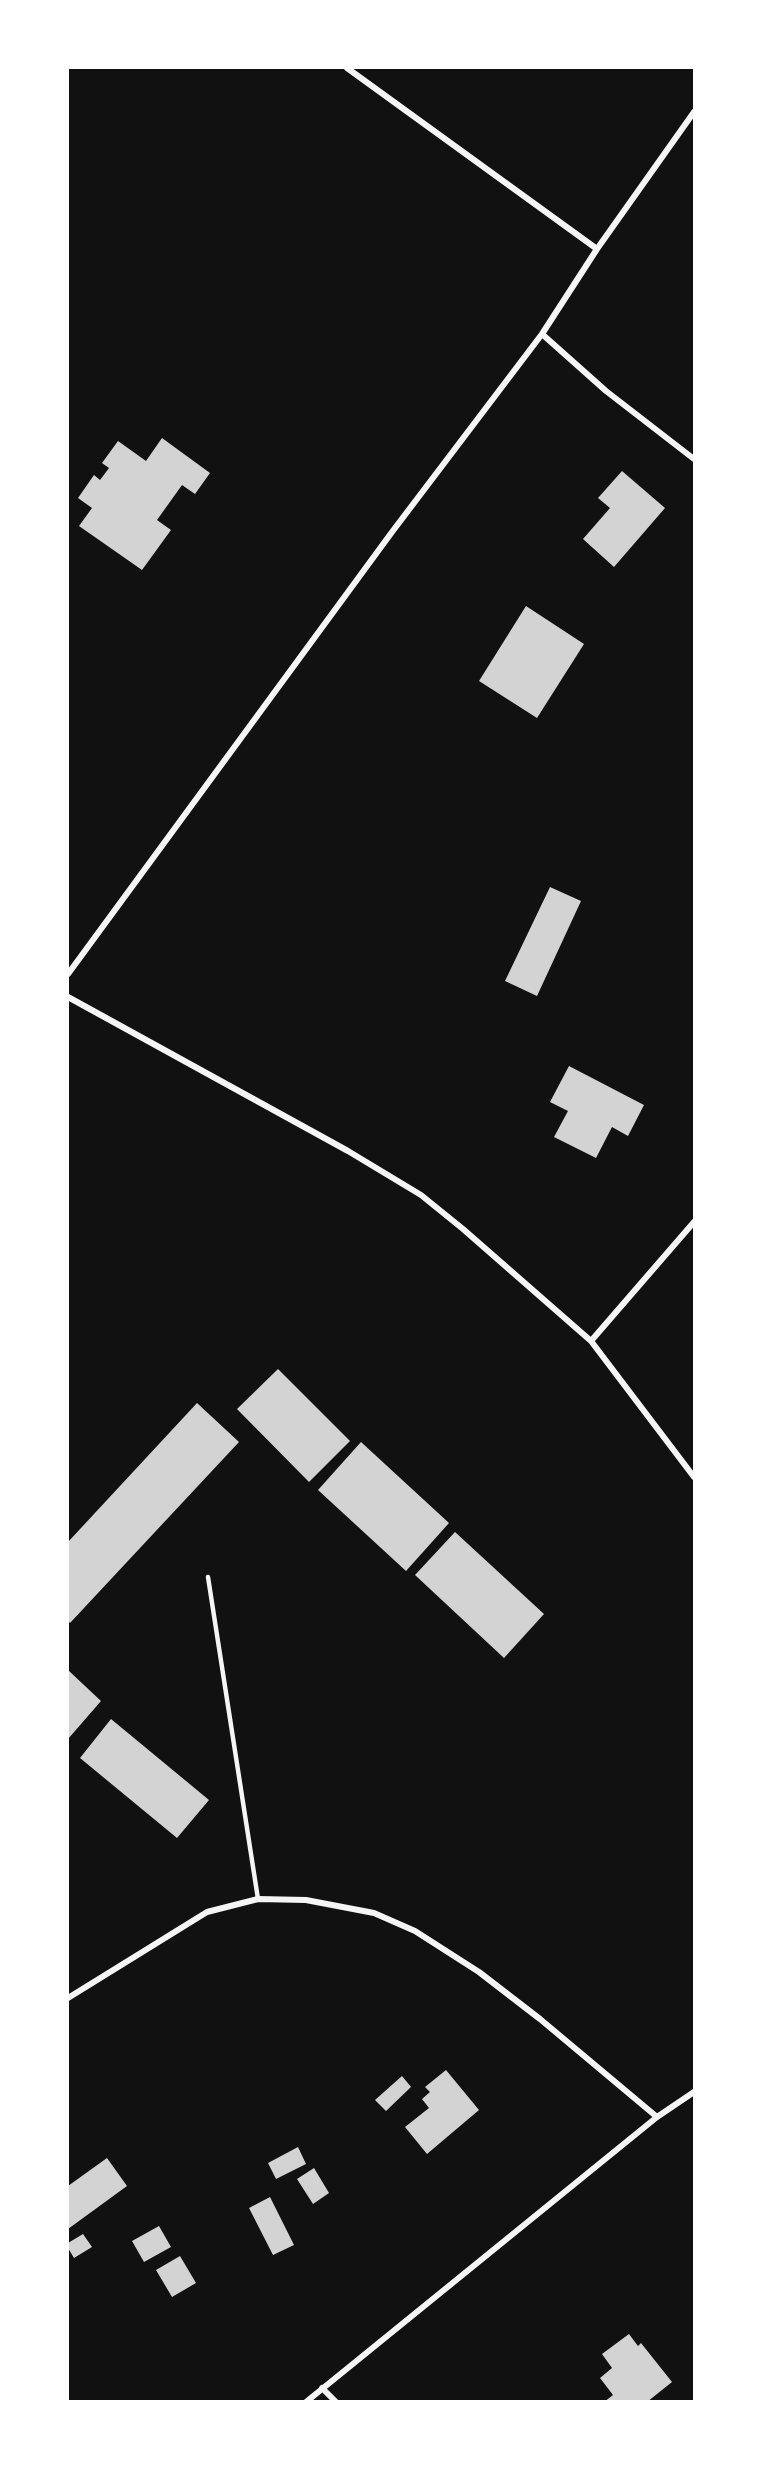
<!DOCTYPE html>
<html>
<head>
<meta charset="utf-8">
<style>
  body { margin:0 }
  #map { position:relative; width:762px; height:2469px; overflow:hidden; background:#111; font-family:"Roboto Serif",serif }
  canvas { display:block }
  .frame { position:absolute; inset:0; border:69px solid #fff; pointer-events:none }
</style>
</head>
<body>
<div id="map">
<canvas width="762" height="2469"></canvas>
<div class="frame"></div>
</div>
<script>
const ctx = document.querySelector('canvas').getContext('2d');
ctx.lineJoin = 'round';
function fillPath(path, color) {
  ctx.fillStyle = color;
  ctx.fill(path, 'evenodd');
}
function toPath(rows) {
  const path = new Path2D();
  for (const r of rows) {
    path.moveTo(r[0], r[1]);
    for (let i = 2; i < r.length; i += 2) path.lineTo(r[i], r[i + 1]);
  }
  return path;
}
function trace(path, color, width, dash) {
  ctx.strokeStyle = color;
  ctx.lineWidth = width;
  ctx.lineCap = dash ? 'butt' : 'round';
  ctx.setLineDash(dash || []);
  ctx.stroke(path);
}
fillPath(toPath([
  [162,438,210,473,195,494,182,485,157,520,171,530,142,570,79,526,92,508,78,498,94,475,100,480,109,468,102,463,118,441,146,461],
  [622,471,665,508,614,567,583,539,610,508,598,498],
  [526,606,584,644,537,718,479,681],
  [550,887,581,901,537,996,505,981],
  [569,1066,644,1105,628,1136,612,1127,596,1158,554,1137,568,1111,550,1102],
  [278,1369,350,1441,309,1482,237,1409],
  [197,1403,239,1442,70,1623,68,1621,68,1542],
  [361,1442,449,1523,406,1571,318,1490],
  [455,1532,544,1614,504,1658,415,1575],
  [68,1670,101,1701,68,1739],
  [111,1719,209,1800,177,1838,80,1758],
  [446,2070,479,2110,427,2154,405,2127,429,2108,422,2099,430,2092,425,2087],
  [402,2076,411,2087,386,2111,375,2100],
  [298,2147,306,2164,276,2179,268,2163],
  [107,2158,127,2186,68,2229,68,2186],
  [314,2168,329,2193,313,2204,297,2179],
  [270,2197,294,2245,273,2255,249,2208],
  [159,2226,171,2247,144,2262,132,2241],
  [83,2234,92,2247,74,2258,68,2248,68,2243],
  [180,2256,196,2283,172,2297,156,2270],
  [629,2334,638,2346,641,2343,672,2382,647,2402,604,2402,613,2395,600,2378,612,2368,602,2354]
]), '#d3d3d3');
trace(toPath([
  [208,1577,258,1899]
]), '#f5f5f5', 4.5);
trace(toPath([
  [347,68,597,249],
  [542,334,606,391,694,459],
  [68,974,392,532,542,334,597,249,694,112],
  [68,997,348,1151,421,1195,463,1229,591,1341,694,1477],
  [591,1341,694,1222],
  [68,1998,207,1912,258,1899,306,1900,374,1913,415,1931,479,1972,540,2019,657,2117],
  [322,2388,336,2402],
  [306,2402,657,2117,694,2092]
]), '#f5f5f5', 6);
</script>
</body>
</html>
